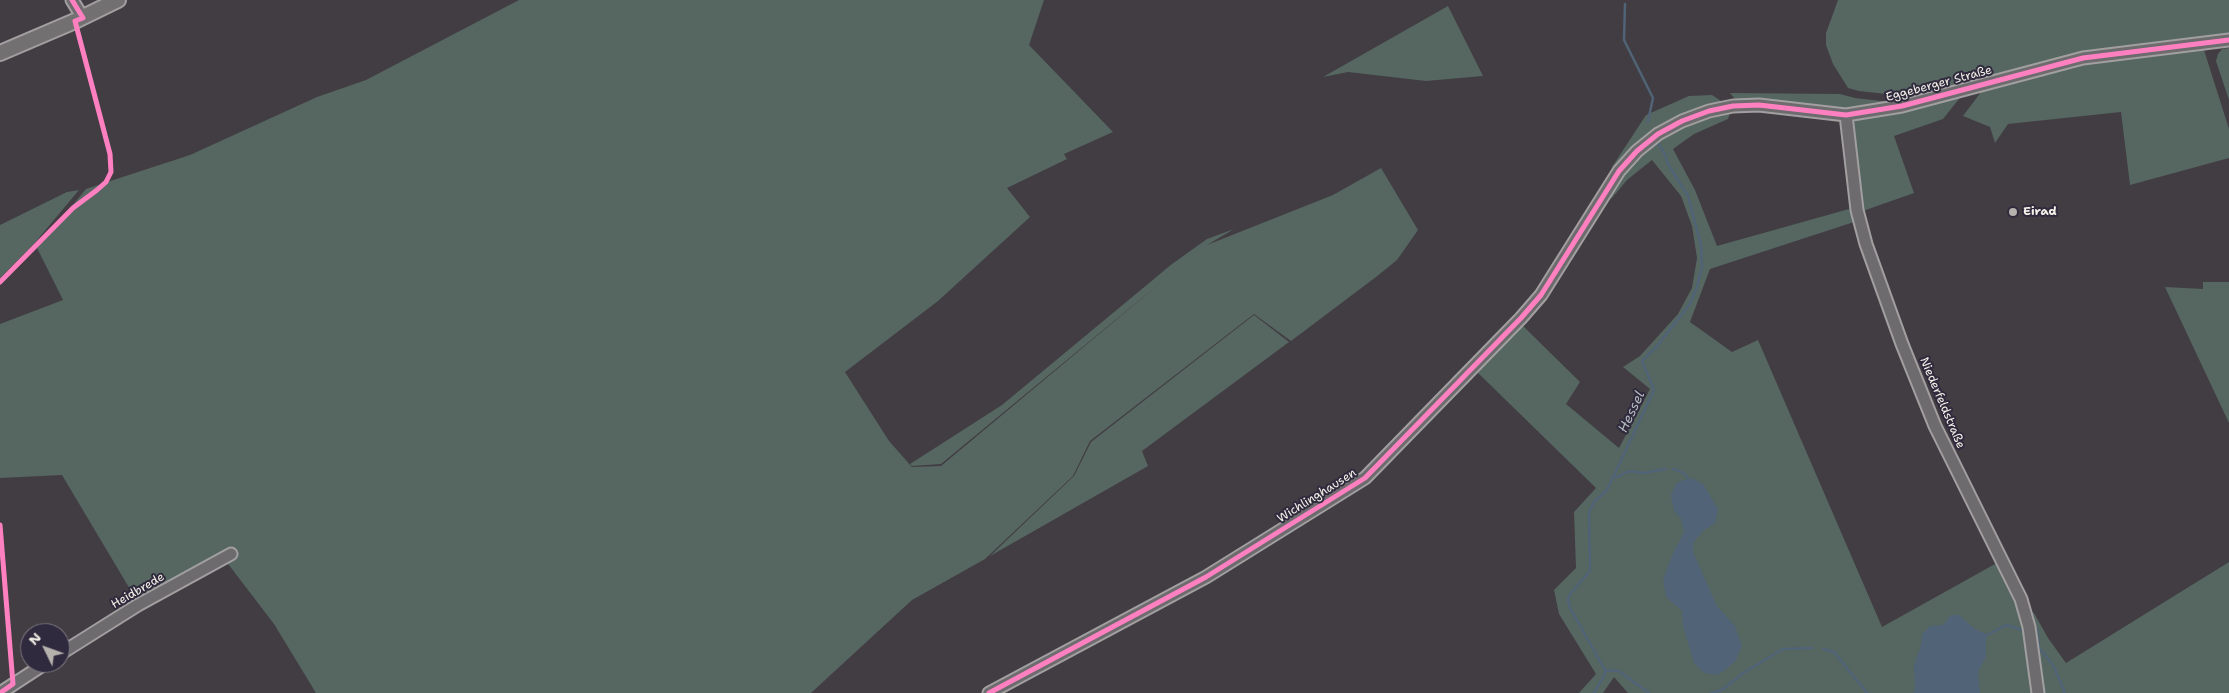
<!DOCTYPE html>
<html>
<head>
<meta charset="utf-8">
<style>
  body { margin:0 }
  #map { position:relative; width:2229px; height:693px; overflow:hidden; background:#413d43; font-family:"Shantell Sans",sans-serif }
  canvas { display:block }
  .north { position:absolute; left:20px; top:623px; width:50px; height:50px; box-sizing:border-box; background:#2f2a3d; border:1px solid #7e7a81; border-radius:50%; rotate:312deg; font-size:14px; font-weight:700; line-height:20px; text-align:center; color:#f4f1e8 }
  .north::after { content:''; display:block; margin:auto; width:18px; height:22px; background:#b5b2ae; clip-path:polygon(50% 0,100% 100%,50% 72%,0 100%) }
</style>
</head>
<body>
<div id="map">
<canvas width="2229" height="693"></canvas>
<div class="north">N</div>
</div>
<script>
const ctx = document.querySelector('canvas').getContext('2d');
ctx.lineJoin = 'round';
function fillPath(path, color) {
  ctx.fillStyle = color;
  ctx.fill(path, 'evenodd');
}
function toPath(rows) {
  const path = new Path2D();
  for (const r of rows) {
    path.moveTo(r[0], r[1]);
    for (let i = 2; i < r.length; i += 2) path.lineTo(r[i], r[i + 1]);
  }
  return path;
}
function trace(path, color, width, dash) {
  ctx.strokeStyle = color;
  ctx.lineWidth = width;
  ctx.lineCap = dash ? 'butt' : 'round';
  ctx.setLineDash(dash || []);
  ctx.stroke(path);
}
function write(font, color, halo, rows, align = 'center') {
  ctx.font = font + ' "Shantell Sans",sans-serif';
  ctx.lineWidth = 4;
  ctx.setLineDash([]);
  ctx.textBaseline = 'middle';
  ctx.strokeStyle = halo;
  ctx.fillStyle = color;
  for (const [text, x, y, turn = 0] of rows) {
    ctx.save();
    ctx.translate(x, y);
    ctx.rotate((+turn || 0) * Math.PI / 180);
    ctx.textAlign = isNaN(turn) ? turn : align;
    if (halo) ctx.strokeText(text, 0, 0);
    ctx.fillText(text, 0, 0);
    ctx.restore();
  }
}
fillPath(toPath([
  [519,0,1044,0,1029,45,1113,132,1064,154,1067,159,1007,188,1030,217,938,301,845,372,889,441,912,467,941,466,1165,279,941,464,912,466,910,464,1002,405,1172,264,1207,239,1234,229,1207,245,1333,195,1381,168,1418,230,1397,260,1376,277,1351,228,1376,277,1291,341,1254,314,1090,441,1073,476,985,559,912,600,811,693,316,693,274,624,222,556,137,601,62,475,0,478,0,324,63,300,37,248,86,189,190,155,317,97,366,80],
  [1838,0,2229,0,2229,35,2057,58,1913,97,1859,91,1848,88,1833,64,1826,45,1826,33],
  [1448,6,1483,76,1426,81,1348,72,1323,77],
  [2229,48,2229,100,2216,61,2218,54,2222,49],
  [2204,50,2229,129,2229,158,2130,185,2121,112,2008,124,1995,143,1990,127,1963,116,1984,88,2060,66,2065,70,2075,68,2078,63],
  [1730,93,1840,94,1855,98,1890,102,1859,108,1829,108,1758,100,1736,100],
  [1963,94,1943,119,1894,136,1914,193,1860,212,1851,125,1858,118],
  [1712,95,1724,103,1634,149,1614,169,1612,167,1646,115,1689,96],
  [1731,110,1728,119,1694,134,1673,149,1695,190,1717,246,1849,209,1854,222,1710,269,1690,322,1732,352,1758,340,1882,627,1995,564,2001,566,2019,606,2034,693,1628,693,1614,677,1603,693,1579,693,1596,674,1559,614,1554,590,1576,568,1574,512,1596,488,1475,370,1521,324,1580,382,1566,404,1619,448,1650,389,1623,367,1640,356,1678,314,1692,288,1697,258,1692,226,1681,196,1652,160,1627,180,1612,198,1602,202,1622,172,1660,138,1684,124],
  [79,190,33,245,0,278,0,225,67,192],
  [2203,282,2229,282,2229,423,2165,287,2203,289],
  [1254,315,1289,342,1142,451,1148,466,990,556,1074,476,1091,442],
  [2229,562,2229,693,2042,693,2030,611,2034,613,2048,638,2066,663]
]), '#566660');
fillPath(toPath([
  [1692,478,1703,484,1718,509,1715,523,1703,531,1693,543,1693,552,1717,606,1735,626,1742,646,1735,662,1718,675,1704,673,1694,663,1683,626,1682,611,1666,597,1663,580,1673,553,1684,532,1681,519,1674,511,1671,495,1676,484,1680,481],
  [1951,615,1959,615,1975,629,1986,634,1986,657,1978,672,1980,693,1913,693,1915,689,1914,665,1921,645,1922,634,1930,626,1943,625]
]), '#506377');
trace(toPath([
  [1625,4,1624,40,1653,98,1648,121],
  [1673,469,1684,473,1688,478],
  [1614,476,1617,477,1629,471,1644,473,1666,469],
  [2033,629,2037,629,2039,648,2053,665,2065,693],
  [1985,636,2006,625,2025,631],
  [1823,649,1834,652,1867,693],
  [1605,670,1619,671,1649,693],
  [1594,693,1604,676,1605,670,1570,608,1568,600,1570,594,1590,571,1589,513,1594,502,1607,490,1654,390,1642,361,1658,345,1689,305,1696,290,1702,267,1701,245,1688,196,1668,164,1665,154,1656,140],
  [1711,693,1722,690,1743,673,1783,649,1813,648]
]), '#506377', 2.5);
const minor = toPath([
  [72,0,83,18],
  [1846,115,1857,210,1866,244,1902,344,1935,426,2021,599,2029,627,2038,693],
  [60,654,138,605,231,554],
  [0,693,46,663],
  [989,693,1206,577,1365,478,1521,318,1541,295,1619,171,1637,151,1658,134,1682,121,1709,111,1733,106,1759,105,1846,115,1902,106,2083,58,2229,40]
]);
const major = toPath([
  [0,53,75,21,118,0]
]);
trace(minor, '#a19fa0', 15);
trace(major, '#a19fa0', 18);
trace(minor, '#6e6b6e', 11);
trace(major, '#737071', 14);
trace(toPath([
  [0,282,73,208,97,190,106,182,111,172,110,154,75,21,83,18,72,0],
  [0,525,13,684,0,693],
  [989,693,1206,577,1365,478,1521,318,1541,295,1619,171,1637,151,1658,134,1682,121,1709,111,1733,106,1759,105,1846,115,1902,106,2083,58,2229,40]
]), '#ff80c0', 5);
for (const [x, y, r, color] of [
  [2013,212,5,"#b5b2ae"]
]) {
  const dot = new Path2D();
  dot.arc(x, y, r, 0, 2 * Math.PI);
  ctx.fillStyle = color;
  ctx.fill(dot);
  trace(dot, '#2f2a3d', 2);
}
write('12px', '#f4f1e8', '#2f2a3d', [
  ["Eggeberger Straße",1939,84,-15],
  ["Niederfeldstraße",1942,403,67],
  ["Wichlinghausen",1317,496,-32],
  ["Heidbrede",138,591,-30]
]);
write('bold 12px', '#f4f1e8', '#2f2a3d', [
  ["Eirad",2023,212]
], 'left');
write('italic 14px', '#b3babd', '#2f2a3d', [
  ["Hessel",1632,412,-65]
]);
</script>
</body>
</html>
